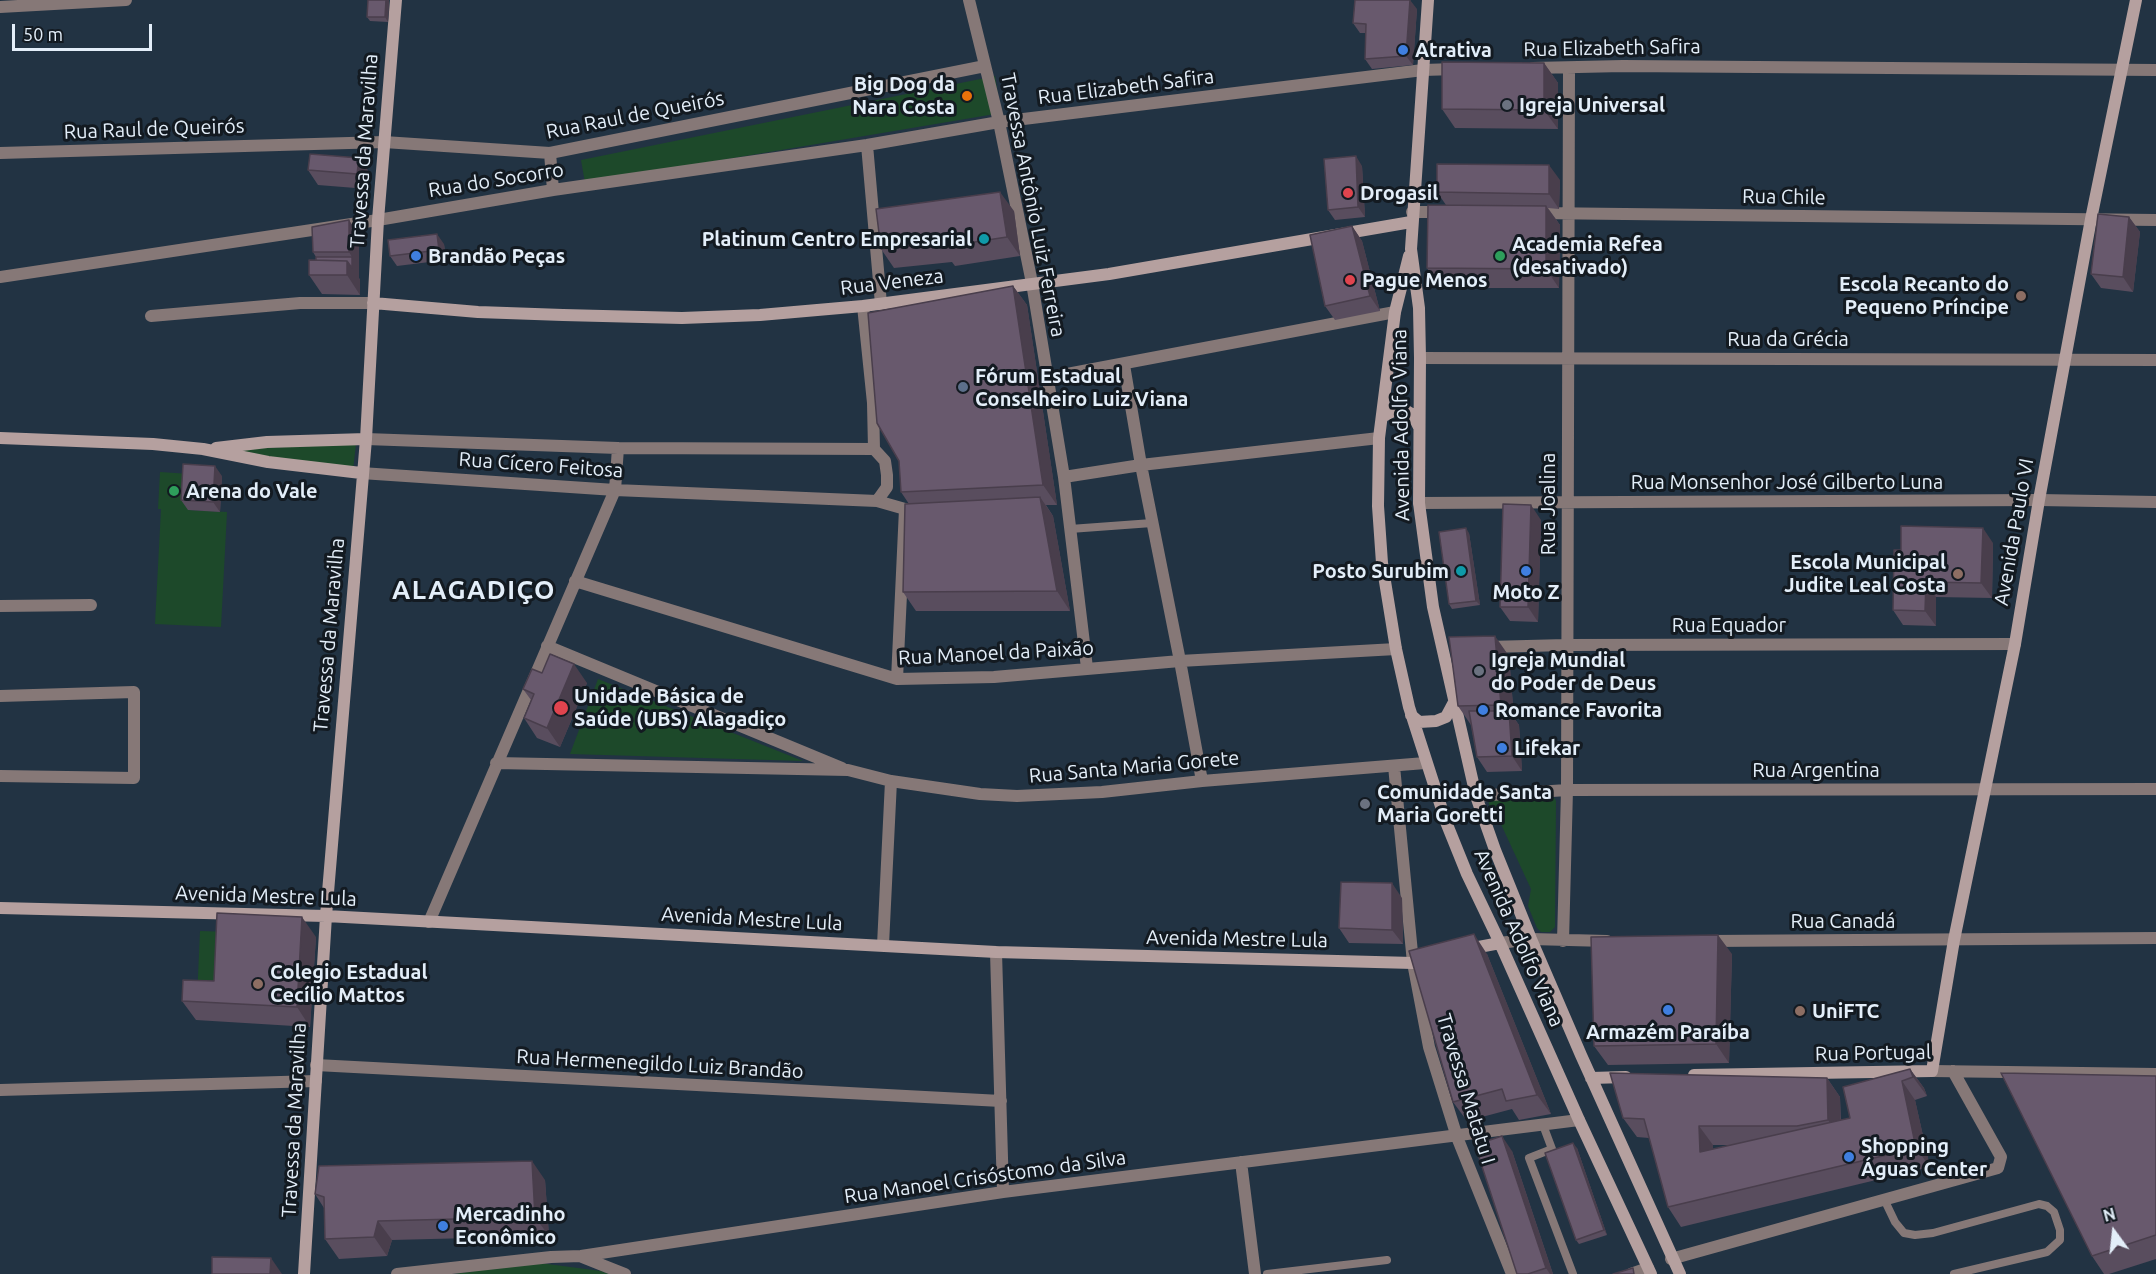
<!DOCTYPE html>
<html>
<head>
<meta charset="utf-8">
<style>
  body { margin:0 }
  #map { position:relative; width:2156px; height:1274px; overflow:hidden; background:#223343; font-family:Ubuntu,sans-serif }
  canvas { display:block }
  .north { position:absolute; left:2084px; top:1202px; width:60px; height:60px; -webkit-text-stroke:4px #131a21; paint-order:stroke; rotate:345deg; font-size:16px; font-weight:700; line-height:24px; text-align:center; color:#e3eef9 }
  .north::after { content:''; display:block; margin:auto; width:21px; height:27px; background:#e3eef9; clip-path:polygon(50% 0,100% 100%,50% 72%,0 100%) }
  .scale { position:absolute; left:12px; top:24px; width:140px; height:27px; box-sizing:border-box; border:3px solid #e3eef9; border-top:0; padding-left:8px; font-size:18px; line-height:21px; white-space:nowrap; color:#e3eef9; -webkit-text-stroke:4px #131a21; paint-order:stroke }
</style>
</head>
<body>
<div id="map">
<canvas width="2156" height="1274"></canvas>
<div class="north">N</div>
<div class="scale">50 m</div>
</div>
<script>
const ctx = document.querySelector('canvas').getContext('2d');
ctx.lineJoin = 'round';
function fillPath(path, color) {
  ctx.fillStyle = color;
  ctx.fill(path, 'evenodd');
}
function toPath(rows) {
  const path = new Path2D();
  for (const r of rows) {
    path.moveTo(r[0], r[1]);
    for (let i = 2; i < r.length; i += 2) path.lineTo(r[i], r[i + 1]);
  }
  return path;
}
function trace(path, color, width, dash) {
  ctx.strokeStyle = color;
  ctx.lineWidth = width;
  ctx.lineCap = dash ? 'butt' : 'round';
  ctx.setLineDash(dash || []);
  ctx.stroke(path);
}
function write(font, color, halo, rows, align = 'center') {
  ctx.font = font + ' Ubuntu,sans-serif';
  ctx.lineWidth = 6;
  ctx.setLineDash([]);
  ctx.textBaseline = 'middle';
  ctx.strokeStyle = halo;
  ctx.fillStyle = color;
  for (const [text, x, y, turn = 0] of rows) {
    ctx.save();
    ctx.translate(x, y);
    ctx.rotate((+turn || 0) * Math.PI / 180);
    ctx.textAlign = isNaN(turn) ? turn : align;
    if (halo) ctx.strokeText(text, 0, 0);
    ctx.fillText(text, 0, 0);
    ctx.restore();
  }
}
fillPath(toPath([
  [995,76,1001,113,585,183,581,160],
  [356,444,353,470,247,455,239,449],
  [160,472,190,474,188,510,227,512,221,627,155,624,161,509,158,509],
  [598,679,803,761,570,754],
  [1553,796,1556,801,1555,927,1550,932,1541,932,1537,928,1528,906,1531,889,1499,820,1490,811,1488,798],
  [200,931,231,932,227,1000,197,999],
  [532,1262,601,1271,609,1274,454,1274]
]), '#1d492a');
trace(toPath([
  [1070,529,1152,523],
  [1543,1125,1552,1149,1529,1158,1573,1274],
  [1884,1199,1895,1222,1904,1233,1915,1235,1933,1233,2039,1204,2047,1206,2054,1212,2060,1230,2060,1240,2047,1252,1954,1274],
  [1267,1274,1387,1260]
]), '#867877', 8);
trace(toPath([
  [969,0,999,122,1032,283,1064,477,1087,668],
  [0,7,126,0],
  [1533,68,1623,66,2156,70],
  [867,145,881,304],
  [0,153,384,142,550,153,985,66],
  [550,153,553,190],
  [1412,212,1444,212],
  [1536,213,2156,220],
  [0,277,378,220,553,190,867,145,999,122,1423,70,1456,69],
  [863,306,873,403,874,449,885,461,887,475,887,487,877,501],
  [151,316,300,303,373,303],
  [1420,358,2156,360],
  [1124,365,1141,465,1180,661,1202,781],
  [1046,378,1395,312],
  [366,439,618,448,874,449],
  [361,473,615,490,877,501,905,509,897,679],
  [1064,477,1141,465,1379,438],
  [1419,503,2039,500,2156,502],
  [575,581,897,679,994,677,1180,661,1396,649],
  [0,606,91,605],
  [547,646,842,768],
  [1488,647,1566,645,2015,644],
  [0,696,134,692,134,778,0,776],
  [496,763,848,770,891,781,980,794,1017,796,1102,792,1202,781,1425,763],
  [1394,766,1413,963,1429,1047,1457,1137,1512,1274],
  [1476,796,1567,790,2156,789],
  [429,922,615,490,618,448],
  [1563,941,1567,790,1569,68],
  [1708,941,2156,938],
  [1500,943,1531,939,1607,941],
  [883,945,891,781],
  [996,952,1003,1192],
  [316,1065,1001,1101],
  [1932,1071,2156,1074],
  [0,1090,316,1081],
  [1241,1162,1255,1274],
  [582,1257,625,1274],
  [1671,1259,1998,1168,2001,1157,1953,1071],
  [397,1274,551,1257,581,1256,1003,1192,1579,1120],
  [1631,1274,1648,1268]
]), '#867877', 12);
trace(toPath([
  [1428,0,1411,249,1419,308,1420,358,1419,503,1433,607,1476,796,1495,850,1531,939,1581,1055,1680,1274],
  [1409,256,1395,312,1379,438,1378,506,1382,563,1396,649,1409,707,1446,822,1467,874,1500,943,1579,1120,1651,1274],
  [373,303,478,312,563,315,682,318,760,315,863,306,1109,274,1411,222],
  [1382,417,1397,409,1403,409,1413,415,1419,427],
  [0,438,153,444,203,449,268,462,361,473],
  [216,448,267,442,366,439],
  [1411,715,1419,722,1436,721,1446,717,1454,702],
  [0,908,326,916,996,952,1413,963,1428,959],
  [1468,949,1500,943],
  [1694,1075,1932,1071,1954,940,2015,644,2039,500,2091,219,2136,0],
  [1591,1078,1626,1077],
  [304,1274,326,916,366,439,378,220,396,0]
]), '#b5a09f', 12);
fillPath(toPath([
  [389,1,388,22,370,21,367,17],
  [1417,9,1413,65,1372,69,1365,59,1366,33,1360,33,1353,23],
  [1544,63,1558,83,1558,129,1455,128,1442,109],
  [359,158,369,172,368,189,318,185,308,170],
  [1362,166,1365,217,1335,220,1328,210],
  [1560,180,1559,209,1548,208,1560,225,1559,288,1440,288,1427,268,1446,205,1437,192],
  [1014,211,1020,256,955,266,952,262,894,268,881,249],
  [2129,217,2140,232,2133,292,2101,288,2091,274],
  [1352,226,1362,241,1380,311,1335,320,1325,306],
  [359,235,359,278,360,280,360,295,322,294,309,275,316,260,316,257,313,252],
  [444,244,446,260,397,266,390,256],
  [1013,286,1027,305,1057,505,1046,505,1053,516,1070,611,916,611,903,592,909,504,901,492],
  [222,476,220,512,188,510,181,500],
  [1541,520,1538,622,1510,621,1500,607],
  [1469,533,1480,605,1452,609,1449,604],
  [1993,543,1992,598,1936,597,1936,626,1903,625,1893,610,1901,550],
  [1509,656,1514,718,1519,725,1522,771,1487,772,1477,757,1471,725,1458,706],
  [542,673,587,683,560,747,537,738,524,718,531,700,523,689],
  [1402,898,1403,944,1349,943,1339,928],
  [316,937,310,1027,196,1020,182,1001,214,981],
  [1487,954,1551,1114,1519,1120,1512,1109,1467,1121,1453,1102],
  [1732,954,1729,1063,1608,1065,1594,1046],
  [1910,1069,1924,1088,1927,1096,1915,1100,1930,1167,1681,1227,1668,1207,1649,1138,1637,1137,1623,1118,1827,1078,1840,1097,1841,1120,1850,1118],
  [1713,1145,1730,1145,1713,1149],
  [2156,1076,2156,1259,2109,1274,2104,1274,2092,1256],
  [1577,1148,1607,1235,1579,1244,1576,1240],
  [1512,1151,1553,1274,1517,1274],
  [545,1180,549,1236,392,1240,387,1256,339,1259,325,1239,324,1208,315,1194]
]), '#594d5e');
fillPath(toPath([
  [386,0,389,0,389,1,388,22,385,17],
  [1410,0,1417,9,1413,65,1406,56],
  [1544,63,1558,83,1558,129,1544,110],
  [1356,156,1362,166,1365,217,1358,207],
  [359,158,369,172,368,189,357,174],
  [1549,165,1560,180,1559,209,1549,194],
  [1000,192,1014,211,1020,256,1007,237],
  [1546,206,1560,225,1559,288,1546,269],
  [2129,217,2140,232,2133,292,2123,277],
  [349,220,359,235,359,278,360,280,360,295,347,275,347,261,352,257,349,252],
  [1352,226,1362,241,1380,311,1370,296],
  [437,234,444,244,446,260,439,250],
  [1013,286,1027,305,1057,505,1043,485],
  [215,466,222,476,220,512,213,502],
  [1040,497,1053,516,1070,611,1057,591],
  [1531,505,1541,520,1538,622,1528,607],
  [1466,528,1469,533,1480,605,1476,601],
  [1983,528,1993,543,1992,598,1981,583],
  [1926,582,1936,597,1936,626,1925,611],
  [1495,636,1509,656,1514,718,1519,725,1522,771,1512,756,1509,717,1501,705],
  [574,664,587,683,560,747,547,728],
  [1392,883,1402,898,1403,944,1392,930],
  [302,917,316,937,310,1027,297,1007],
  [1474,934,1487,954,1551,1114,1537,1095],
  [1718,935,1732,954,1729,1063,1716,1044],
  [1910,1069,1924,1088,1927,1096,1913,1077],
  [1827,1078,1840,1097,1841,1139,1828,1120],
  [1902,1081,1915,1100,1930,1167,1916,1148],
  [1699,1126,1713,1145,1713,1172,1700,1152],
  [1502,1136,1512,1151,1553,1274,1550,1274,1546,1268],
  [1573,1143,1577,1148,1607,1235,1604,1230],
  [532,1161,545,1180,549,1236,535,1217],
  [378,1221,392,1240,387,1256,374,1237],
  [271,1258,282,1274,270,1274]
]), '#493e4c');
const building = toPath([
  [368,0,386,0,385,17,367,17,368,0],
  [1355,0,1410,0,1406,56,1365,59,1366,24,1353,23,1355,0],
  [1442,62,1544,63,1544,110,1442,109,1442,62],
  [310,154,359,158,357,174,308,170,310,154],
  [1356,156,1358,207,1328,210,1324,159,1356,156],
  [1437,164,1549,165,1549,194,1437,192,1437,164],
  [1000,192,1007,237,942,247,939,243,881,249,876,209,1000,192],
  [1428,205,1546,206,1546,269,1427,268,1428,205],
  [2098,214,2129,217,2123,277,2091,274,2098,214],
  [349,220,349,252,313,252,312,227,349,220],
  [1352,226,1370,296,1325,306,1310,235,1352,226],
  [437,234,439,250,390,256,388,240,437,234],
  [316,257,352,257,352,268,347,261,316,260,316,257],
  [309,260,347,261,347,275,309,275,309,260],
  [1013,286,1043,485,901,492,899,461,877,423,868,313,1013,286],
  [183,464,215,466,213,502,181,500,183,464],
  [1040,497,1057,591,903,592,905,504,1040,497],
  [1503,504,1531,505,1528,607,1500,607,1503,504],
  [1901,526,1983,528,1981,583,1926,582,1925,611,1893,610,1894,550,1901,550,1901,526],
  [1466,528,1476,601,1449,604,1439,532,1466,528],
  [1495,636,1501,705,1458,706,1449,637,1495,636],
  [550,654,574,664,547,728,524,718,534,694,523,689,532,669,542,673,550,654],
  [1469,711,1509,711,1512,756,1477,757,1469,711],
  [1341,882,1392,883,1392,930,1339,928,1341,882],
  [217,913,302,917,297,1007,182,1001,183,980,214,981,217,913],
  [1474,934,1537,1095,1506,1101,1502,1089,1453,1102,1409,951,1474,934],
  [1718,935,1716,1044,1594,1046,1591,937,1718,935],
  [1910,1069,1913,1077,1902,1081,1916,1148,1668,1207,1644,1119,1623,1118,1610,1073,1827,1078,1828,1120,1797,1126,1699,1126,1700,1152,1850,1118,1843,1087,1910,1069],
  [2001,1073,2156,1076,2156,1235,2092,1256,2001,1073],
  [1502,1136,1546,1268,1528,1274,1517,1274,1475,1145,1502,1136],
  [1573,1143,1604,1230,1576,1240,1545,1153,1573,1143],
  [532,1161,535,1217,378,1221,374,1237,325,1239,324,1197,315,1194,319,1166,532,1161],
  [212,1257,271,1258,270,1274,212,1274,212,1257],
  [1633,1268,1634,1274,1613,1274,1633,1268]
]);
fillPath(building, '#68596d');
trace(building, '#493e4c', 1.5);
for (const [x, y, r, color] of [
  [1403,50,6,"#3f7fe0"],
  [967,96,6,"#e8710a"],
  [1507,105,6,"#6b7280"],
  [1348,193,6,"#e0444e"],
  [984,239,6,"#0f9aa8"],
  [416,256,6,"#3f7fe0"],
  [1500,256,6,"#2e9e5b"],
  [1350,280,6,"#e0444e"],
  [2021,296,6,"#8d6e63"],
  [963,387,6,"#5c6f8a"],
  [174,491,6,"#2e9e5b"],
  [1461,571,6,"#0f9aa8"],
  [1526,571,6,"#3f7fe0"],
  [1958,574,6,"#8d6e63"],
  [1479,671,6,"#6b7280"],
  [561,708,8,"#e0444e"],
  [1483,710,6,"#3f7fe0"],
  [1502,748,6,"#3f7fe0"],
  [1365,804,6,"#6b7280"],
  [258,984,6,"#8d6e63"],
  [1668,1010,6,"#3f7fe0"],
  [1800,1011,6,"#8d6e63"],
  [1849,1157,6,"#3f7fe0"],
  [443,1226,6,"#3f7fe0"]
]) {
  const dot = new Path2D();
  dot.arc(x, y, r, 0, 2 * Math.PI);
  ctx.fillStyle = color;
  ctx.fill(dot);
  trace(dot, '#131a21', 2);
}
write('20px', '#e3eef9', '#131a21', [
  ["Rua Elizabeth Safira",1612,48,-1],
  ["Rua Elizabeth Safira",1126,87,-7],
  ["Rua Raul de Queirós",635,115,-11],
  ["Rua Raul de Queirós",154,129,-2],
  ["Travessa da Maravilha",364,151,-86],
  ["Rua do Socorro",496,180,-9],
  ["Rua Chile",1784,197,1],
  ["Travessa Antônio Luiz Ferreira",1033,205,79],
  ["Rua Veneza",892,282,-7],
  ["Rua da Grécia",1788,339],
  ["Avenida Adolfo Viana",1401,425,-91],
  ["Rua Cícero Feitosa",541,465,4],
  ["Rua Monsenhor José Gilberto Luna",1787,482],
  ["Rua Joalina",1548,504,-90],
  ["Avenida Paulo VI",2014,532,-80],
  ["Rua Equador",1729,625],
  ["Travessa da Maravilha",329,635,-85],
  ["Rua Manoel da Paixão",996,653,-3],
  ["Rua Santa Maria Gorete",1134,767,-5],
  ["Rua Argentina",1816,770],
  ["Avenida Mestre Lula",266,896,2],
  ["Avenida Mestre Lula",752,919,3],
  ["Rua Canadá",1843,921],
  ["Avenida Adolfo Viana",1519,938,66],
  ["Avenida Mestre Lula",1237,939,1],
  ["Rua Portugal",1873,1053,-1],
  ["Rua Hermenegildo Luiz Brandão",660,1064,3],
  ["Travessa Matatu I",1466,1089,73],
  ["Travessa da Maravilha",294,1120,-87],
  ["Rua Manoel Crisóstomo da Silva",985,1177,-8]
]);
write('bold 20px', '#e3eef9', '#131a21', [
  ["Atrativa",1415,50],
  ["Big Dog da",955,84,"right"],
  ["Nara Costa",955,107,"right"],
  ["Igreja Universal",1519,105],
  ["Drogasil",1360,193],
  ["Platinum Centro Empresarial",972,239,"right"],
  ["Academia Refea",1512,244],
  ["(desativado)",1512,267],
  ["Brandão Peças",428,256],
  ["Pague Menos",1362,280],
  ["Escola Recanto do",2009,284,"right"],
  ["Pequeno Príncipe",2009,307,"right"],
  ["Fórum Estadual",975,376],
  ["Conselheiro Luiz Viana",975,399],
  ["Arena do Vale",186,491],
  ["Escola Municipal",1946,562,"right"],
  ["Judite Leal Costa",1946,585,"right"],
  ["Posto Surubim",1449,571,"right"],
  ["Moto Z",1526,592,"center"],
  ["Igreja Mundial",1491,660],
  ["do Poder de Deus",1491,683],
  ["Unidade Básica de",574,696],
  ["Saúde (UBS) Alagadiço",574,719],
  ["Romance Favorita",1495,710],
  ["Lifekar",1514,748],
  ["Comunidade Santa",1377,792],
  ["Maria Goretti",1377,815],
  ["Colegio Estadual",270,972],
  ["Cecílio Mattos",270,995],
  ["UniFTC",1812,1011],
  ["Armazém Paraíba",1668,1032,"center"],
  ["Shopping",1861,1146],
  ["Águas Center",1861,1169],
  ["Mercadinho",455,1214],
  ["Econômico",455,1237]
], 'left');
ctx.letterSpacing = '1.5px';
write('bold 26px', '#e3eef9', '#131a21', [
  ["ALAGADIÇO",474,590]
]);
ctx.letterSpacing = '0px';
</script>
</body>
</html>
